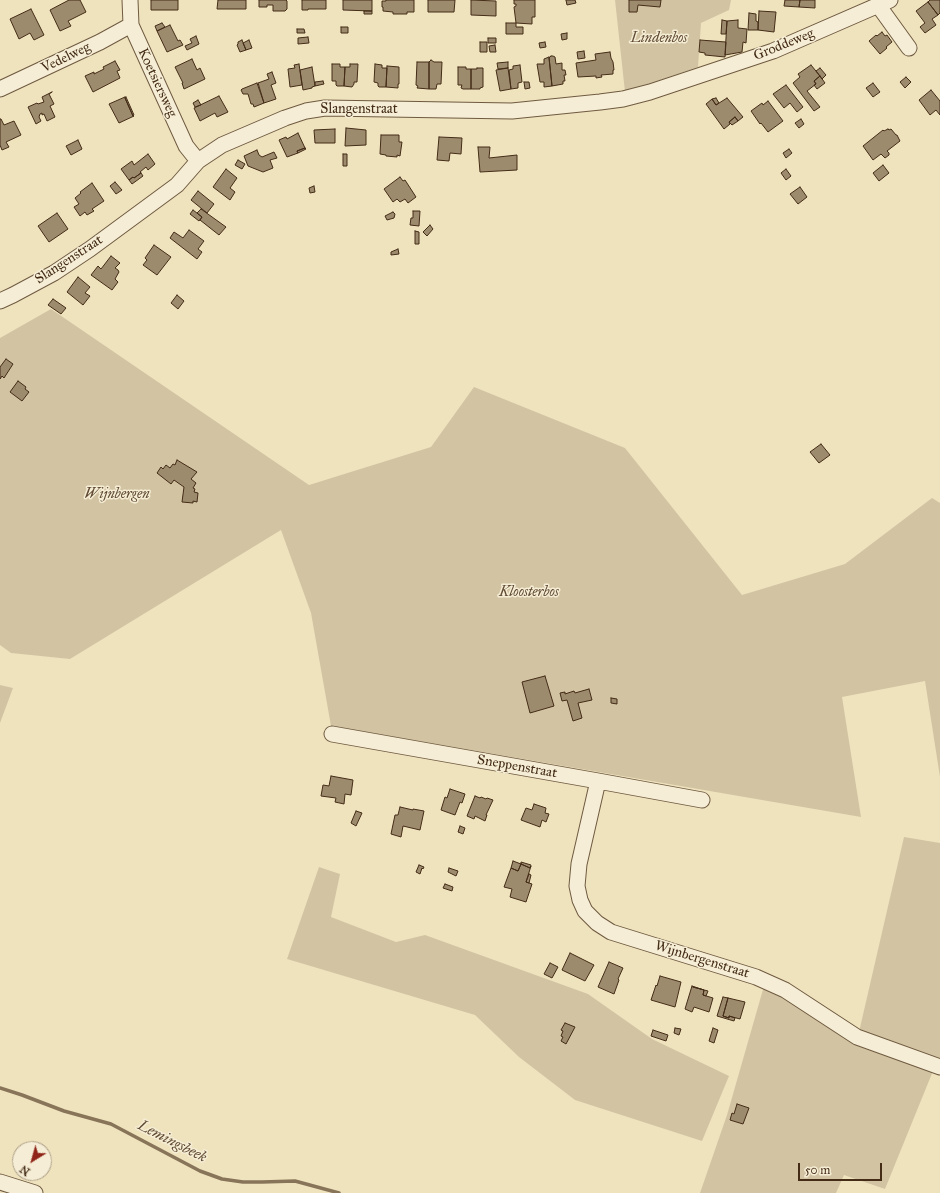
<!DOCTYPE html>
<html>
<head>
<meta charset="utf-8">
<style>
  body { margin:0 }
  #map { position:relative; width:940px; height:1193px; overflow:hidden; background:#efe3be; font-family:"IM FELL Great Primer",serif }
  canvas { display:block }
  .north { position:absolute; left:12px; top:1141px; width:40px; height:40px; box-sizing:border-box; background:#f5edd5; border:1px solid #aea089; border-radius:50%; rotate:217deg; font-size:11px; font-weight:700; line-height:16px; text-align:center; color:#442c17 }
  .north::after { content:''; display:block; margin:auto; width:14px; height:18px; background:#8f2418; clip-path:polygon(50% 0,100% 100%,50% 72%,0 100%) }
  .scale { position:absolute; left:798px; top:1163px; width:84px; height:18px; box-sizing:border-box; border:2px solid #442c17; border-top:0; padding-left:5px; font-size:12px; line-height:14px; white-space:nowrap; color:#442c17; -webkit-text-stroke:3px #f5edd5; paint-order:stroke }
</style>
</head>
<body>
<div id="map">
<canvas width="940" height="1193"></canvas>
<div class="north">N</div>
<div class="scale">50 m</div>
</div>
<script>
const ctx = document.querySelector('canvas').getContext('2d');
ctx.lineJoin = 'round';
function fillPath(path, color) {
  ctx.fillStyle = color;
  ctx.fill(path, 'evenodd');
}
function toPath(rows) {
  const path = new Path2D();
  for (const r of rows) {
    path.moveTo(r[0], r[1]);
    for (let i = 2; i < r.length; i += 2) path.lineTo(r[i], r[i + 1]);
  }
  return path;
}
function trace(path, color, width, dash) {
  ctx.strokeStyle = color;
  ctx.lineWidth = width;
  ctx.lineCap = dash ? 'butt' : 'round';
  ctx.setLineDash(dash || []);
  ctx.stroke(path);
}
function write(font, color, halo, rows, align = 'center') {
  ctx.font = font + ' "IM FELL Great Primer",serif';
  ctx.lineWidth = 3;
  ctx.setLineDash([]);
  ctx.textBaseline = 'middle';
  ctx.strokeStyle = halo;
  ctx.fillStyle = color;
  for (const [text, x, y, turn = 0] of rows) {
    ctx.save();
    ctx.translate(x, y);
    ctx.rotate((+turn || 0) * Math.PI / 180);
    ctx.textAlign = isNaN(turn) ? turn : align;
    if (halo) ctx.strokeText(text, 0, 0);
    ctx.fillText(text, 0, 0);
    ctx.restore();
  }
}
fillPath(toPath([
  [615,0,731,0,729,10,701,23,698,67,625,92],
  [51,309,309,485,431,447,474,387,625,448,742,595,845,564,932,498,940,503,940,777,925,681,842,697,861,817,331,726,311,613,281,530,70,659,11,653,0,645,0,338],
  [0,685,13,688,0,723],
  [904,837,940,843,940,1063,859,1032],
  [319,867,340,874,331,917,396,942,425,935,588,994,652,1039,729,1076,702,1141,575,1100,519,1057,475,1015,287,959],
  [764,986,933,1071,885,1189,844,1175,836,1193,700,1193,727,1115]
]), '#d2c4a2');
trace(toPath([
  [0,1088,22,1095,64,1111,111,1124,200,1171,222,1179,243,1182,262,1182,295,1181,339,1193]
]), '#887559', 3.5);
const building = toPath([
  [69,0,80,0,86,12,68,21,71,26,60,31,50,10,69,0],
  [151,0,178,0,178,10,151,10,151,0],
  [218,0,246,0,246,9,217,9,218,0],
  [259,0,286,0,287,1,287,9,285,11,273,11,273,5,267,5,267,7,259,7,259,0],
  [302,0,326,0,326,9,308,9,308,10,302,10,302,0],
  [343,0,372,0,372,11,343,10,343,0],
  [386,0,414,0,414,12,407,12,407,14,393,14,393,12,383,11,383,7,382,7,382,1,386,1,386,0],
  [428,0,455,0,454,12,428,12,428,0],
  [471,0,496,1,496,16,471,15,471,0],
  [514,0,535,0,535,17,532,17,532,24,516,23,514,7,516,6,516,4,514,4,514,0],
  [566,0,575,0,576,3,567,5,566,0],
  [629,0,661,0,660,7,638,5,637,12,629,12,629,0],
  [785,0,800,0,799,7,784,6,785,0],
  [800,0,815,0,815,8,799,7,800,0],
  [930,0,940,0,940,13,938,15,928,2,930,0],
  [928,2,938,15,932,19,936,25,925,33,920,27,925,23,916,11,928,2],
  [31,9,44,35,34,40,30,33,19,39,10,19,31,9],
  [364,11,372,11,372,14,364,14,364,11],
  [759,11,776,12,774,32,758,30,759,11],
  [749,13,756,14,756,21,758,22,758,30,748,30,749,13],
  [722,20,727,21,726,34,721,34,722,20],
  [738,20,738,28,747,29,746,43,743,42,742,52,725,55,727,21,738,20],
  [162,23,165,27,157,31,155,26,162,23],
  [506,23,516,23,516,27,523,27,523,34,506,34,506,23],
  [170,25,178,41,180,40,183,45,167,52,157,31,170,25],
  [341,27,348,27,348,33,341,33,341,27],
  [297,29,304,29,305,33,297,33,297,29],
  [882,32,885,36,887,35,892,42,886,47,887,48,880,54,869,41,876,35,877,36,882,32],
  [567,33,567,39,562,40,561,34,567,33],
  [196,36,199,44,187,50,185,46,192,43,190,39,196,36],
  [308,37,309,43,298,44,298,38,308,37],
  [488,38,496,38,496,43,488,43,488,38],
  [242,40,246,50,240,52,237,45,238,44,238,42,242,40],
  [249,40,252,48,246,50,243,43,249,40],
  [700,40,726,42,725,57,705,55,705,53,699,52,700,40],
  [480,42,487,42,487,52,480,52,480,42],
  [545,42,546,47,540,48,539,43,545,42],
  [495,45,496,52,490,52,489,46,495,45],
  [584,51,585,58,578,59,577,52,584,51],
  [610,52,611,58,613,62,614,70,613,70,613,74,601,75,602,77,596,78,596,76,578,77,576,63,596,60,595,54,610,52],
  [551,56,553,56,555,57,556,64,562,63,562,70,565,70,566,75,564,75,565,81,563,81,563,84,552,86,549,58,551,56],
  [549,57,552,86,544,87,544,82,540,82,537,64,544,64,544,59,549,57],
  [192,59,197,70,200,68,205,79,184,89,182,83,183,83,175,67,192,59],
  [431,60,434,62,442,62,441,84,437,84,436,89,429,89,429,62,431,60],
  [115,61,120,70,117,71,120,78,93,92,85,76,94,72,94,74,104,69,103,67,115,61],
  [417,62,429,62,429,89,417,88,418,86,416,85,417,62],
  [508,62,508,68,498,69,497,63,508,62],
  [299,64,302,85,290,87,288,69,295,68,294,65,299,64],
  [332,64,340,64,340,67,345,67,344,86,337,86,336,85,336,81,332,81,332,64],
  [350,64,358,64,357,82,354,82,354,84,352,87,344,86,345,67,350,67,350,64],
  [375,64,382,65,382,68,387,68,386,87,379,87,378,86,378,83,374,82,375,64],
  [520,65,522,82,518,83,518,88,511,89,509,70,513,69,513,66,520,65],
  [811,65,820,76,814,81,816,84,807,91,820,107,814,111,793,83,800,77,798,74,811,65],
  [387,66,399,67,399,84,398,84,398,88,386,87,387,66],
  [312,67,315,86,312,87,312,88,303,90,300,70,312,67],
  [458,67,466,67,466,69,471,69,471,89,463,89,461,88,462,85,458,85,458,67],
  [477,68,483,68,483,87,480,88,480,89,471,89,471,69,477,69,477,68],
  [508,68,511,89,500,91,496,70,508,68],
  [820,68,826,75,822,79,816,71,820,68],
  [272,72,276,83,271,85,276,99,264,103,258,83,269,79,267,74,272,72],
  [820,76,825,83,817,89,814,85,816,84,814,81,820,76],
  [906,77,911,82,905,88,900,82,906,77],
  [323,81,324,84,315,86,315,82,323,81],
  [524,82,529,82,530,88,525,89,524,82],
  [257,83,264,103,254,107,253,104,251,104,248,94,243,94,241,90,242,89,257,83],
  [873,83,880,92,873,97,866,88,873,83],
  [786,85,803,107,797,112,790,103,784,108,773,94,786,85],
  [931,90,940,101,940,115,936,110,930,115,919,100,931,90],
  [52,92,49,94,54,104,50,106,55,117,47,121,44,114,42,115,42,113,40,114,39,117,41,121,36,124,28,107,37,103,38,104,44,102,42,97,52,92],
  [219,96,228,112,217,117,215,113,200,121,194,108,219,96],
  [125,97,125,98,133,116,134,116,119,123,109,104,125,97],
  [126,97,134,115,133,116,125,98,126,97],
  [716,98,719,103,716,105,712,99,716,98],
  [727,98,743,117,738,121,735,117,729,122,730,124,724,129,706,104,712,99,716,105,727,98],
  [198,100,201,105,195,107,193,103,198,100],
  [768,101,783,121,768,132,761,123,760,124,751,111,762,103,763,105,768,101],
  [735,117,738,121,732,125,729,122,735,117],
  [0,119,1,119,4,125,14,121,21,135,6,142,9,147,2,150,0,145,0,119],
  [801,119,804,124,799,128,795,123,801,119],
  [346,128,366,130,366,145,345,146,346,128],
  [335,129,335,143,315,143,314,130,335,129],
  [888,129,889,130,891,129,896,135,897,135,900,141,887,151,889,153,889,155,885,158,881,154,873,160,863,146,883,130,884,131,888,129],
  [298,133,305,148,297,151,298,153,287,157,279,140,286,137,287,139,298,133],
  [381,135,399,135,399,142,402,142,400,156,397,155,397,157,386,156,386,155,380,154,381,135],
  [439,137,462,138,461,154,450,153,449,161,437,160,439,137],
  [78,140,82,149,71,155,66,146,78,140],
  [478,147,490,147,489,158,517,155,517,170,480,172,478,147],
  [305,148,306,149,298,153,297,151,305,148],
  [789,149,792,153,786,158,783,153,789,149],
  [257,150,259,155,262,157,274,152,277,158,270,160,273,168,263,172,248,166,244,156,257,150],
  [148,154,155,164,148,170,146,167,140,172,141,173,134,178,133,177,129,180,121,169,132,161,134,165,148,154],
  [343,154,347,154,347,166,343,166,343,154],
  [238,160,245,164,242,169,235,165,238,160],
  [883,165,889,173,879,181,873,173,883,165],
  [226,169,237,178,230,188,235,192,230,200,213,187,226,169],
  [786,169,791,176,786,180,781,173,786,169],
  [141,173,143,176,132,184,129,180,133,177,134,178,141,173],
  [400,177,403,181,405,180,416,197,408,203,405,199,400,202,397,199,393,202,384,189,400,177],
  [115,182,122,190,116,194,110,186,115,182],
  [92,183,104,201,92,209,94,211,87,215,85,212,80,216,74,207,79,204,75,198,81,193,80,192,92,183],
  [314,186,315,192,310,193,309,188,314,186],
  [800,187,807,197,798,204,790,194,800,187],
  [198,191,214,204,207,213,191,200,198,191],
  [201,209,226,227,219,235,200,220,202,217,197,213,201,209],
  [193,210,202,217,199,221,190,214,193,210],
  [413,211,420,211,419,226,410,225,411,218,413,218,413,211],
  [393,212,395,214,394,218,387,220,385,216,393,212],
  [57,213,68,229,49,242,38,226,57,213],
  [430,225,433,229,427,236,423,232,430,225],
  [189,230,204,241,198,249,202,252,197,259,170,238,174,232,183,238,189,230],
  [415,231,419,232,419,244,415,244,415,231],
  [154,245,171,257,157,275,143,265,147,260,145,258,154,245],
  [398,249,399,254,391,255,391,252,398,249],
  [111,256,120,263,115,268,118,270,119,272,115,279,118,282,112,290,91,275,98,266,101,269,111,256],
  [78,277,90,287,85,293,90,296,83,305,67,292,78,277],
  [177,295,184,301,178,309,171,303,177,295],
  [53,299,66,308,61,314,48,305,53,299],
  [6,359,13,364,4,378,2,376,0,379,0,367,6,359],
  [18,381,26,387,25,389,29,392,22,401,10,392,18,381],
  [821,444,830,455,819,463,810,452,821,444],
  [177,460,197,472,191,479,196,483,193,488,195,489,194,492,198,493,197,502,193,501,193,503,182,502,184,487,174,480,171,484,157,473,161,467,163,469,166,465,170,468,173,464,175,465,177,460],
  [545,676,554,706,530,713,522,682,545,676],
  [589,689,592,700,578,703,582,718,573,721,567,700,562,701,560,693,565,692,565,694,574,691,575,693,589,689],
  [611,698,617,699,617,704,611,703,611,698],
  [331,776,353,780,351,795,345,794,344,804,335,802,336,798,321,796,323,785,329,786,331,776],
  [450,789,465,794,462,803,460,802,455,815,441,810,445,797,447,798,450,789],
  [475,796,480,798,481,797,486,799,487,798,493,800,486,815,487,815,485,821,475,816,474,819,467,816,475,796],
  [534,804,546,808,545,813,549,814,546,822,542,820,540,827,521,820,526,808,532,810,534,804],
  [400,807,413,810,413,809,424,811,420,830,403,826,401,837,391,834,395,815,398,815,400,807],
  [356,811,362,813,356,826,351,823,356,811],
  [460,826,465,828,463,834,458,832,460,826],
  [513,861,521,864,521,862,531,865,530,868,521,864,518,871,511,868,513,861],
  [521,864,530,868,531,866,526,882,532,884,526,902,510,897,512,889,504,887,511,868,518,871,521,864],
  [419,865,424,867,423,869,422,868,420,874,416,872,419,865],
  [449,868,458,871,456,876,448,872,449,868],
  [529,874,531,875,529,883,526,882,529,874],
  [445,884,453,887,452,891,443,888,445,884],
  [570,953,594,965,585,981,562,970,570,953],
  [609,962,623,968,618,979,619,980,614,994,598,987,609,962],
  [550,963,558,967,552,978,544,974,550,963],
  [660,976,681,982,675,1007,651,1000,656,985,657,986,660,976],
  [692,986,704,990,703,995,713,998,709,1012,694,1007,692,1012,685,1009,692,986],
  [693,987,708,991,706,996,703,995,704,990,693,987],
  [723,997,728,998,723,1016,729,1018,729,1016,735,1018,734,1021,717,1016,723,997],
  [728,998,745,1002,740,1019,729,1016,729,1018,723,1016,728,998],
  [565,1023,575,1027,566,1044,561,1041,563,1037,561,1036,563,1031,561,1030,565,1023],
  [675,1028,681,1029,679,1035,674,1033,675,1028],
  [713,1028,718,1030,714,1043,709,1041,713,1028],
  [653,1030,668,1035,666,1041,651,1036,653,1030],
  [737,1104,749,1108,743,1124,730,1120,732,1113,734,1114,737,1104]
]);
fillPath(building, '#9d8b6e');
trace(building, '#442c17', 1);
const minor = toPath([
  [130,0,131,25,186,146,198,161],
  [878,5,909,48],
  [0,89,100,42,131,25],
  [0,301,13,295,54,273,90,249,177,185,198,161,222,145,285,118,306,111,325,108,512,111,600,102,623,99,650,92,773,51,890,0],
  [332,734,598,781,702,800],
  [598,781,579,864,577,886,580,900,585,911,597,923,611,932,756,977,785,990,857,1037,940,1067],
  [0,1182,35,1193]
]);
trace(minor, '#6f5a41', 17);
trace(minor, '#f5edd5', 15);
write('italic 14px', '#604a33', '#f5edd5', [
  ["Lindenbos",659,39],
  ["Wijnbergen",117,495],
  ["Kloosterbos",529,593]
]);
write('14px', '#442c17', '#f5edd5', [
  ["Groddeweg",784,45,-22],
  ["Vedelweg",66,58,-26],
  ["Koetsiersweg",157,83,65],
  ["Slangenstraat",359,110],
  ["Slangenstraat",69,260,-33],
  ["Sneppenstraat",517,767,10],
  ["Wijnbergenstraat",702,960,17]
]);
write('italic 15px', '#604a32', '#f5edd5', [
  ["Lemingsbeek",172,1142,27]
]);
</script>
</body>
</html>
